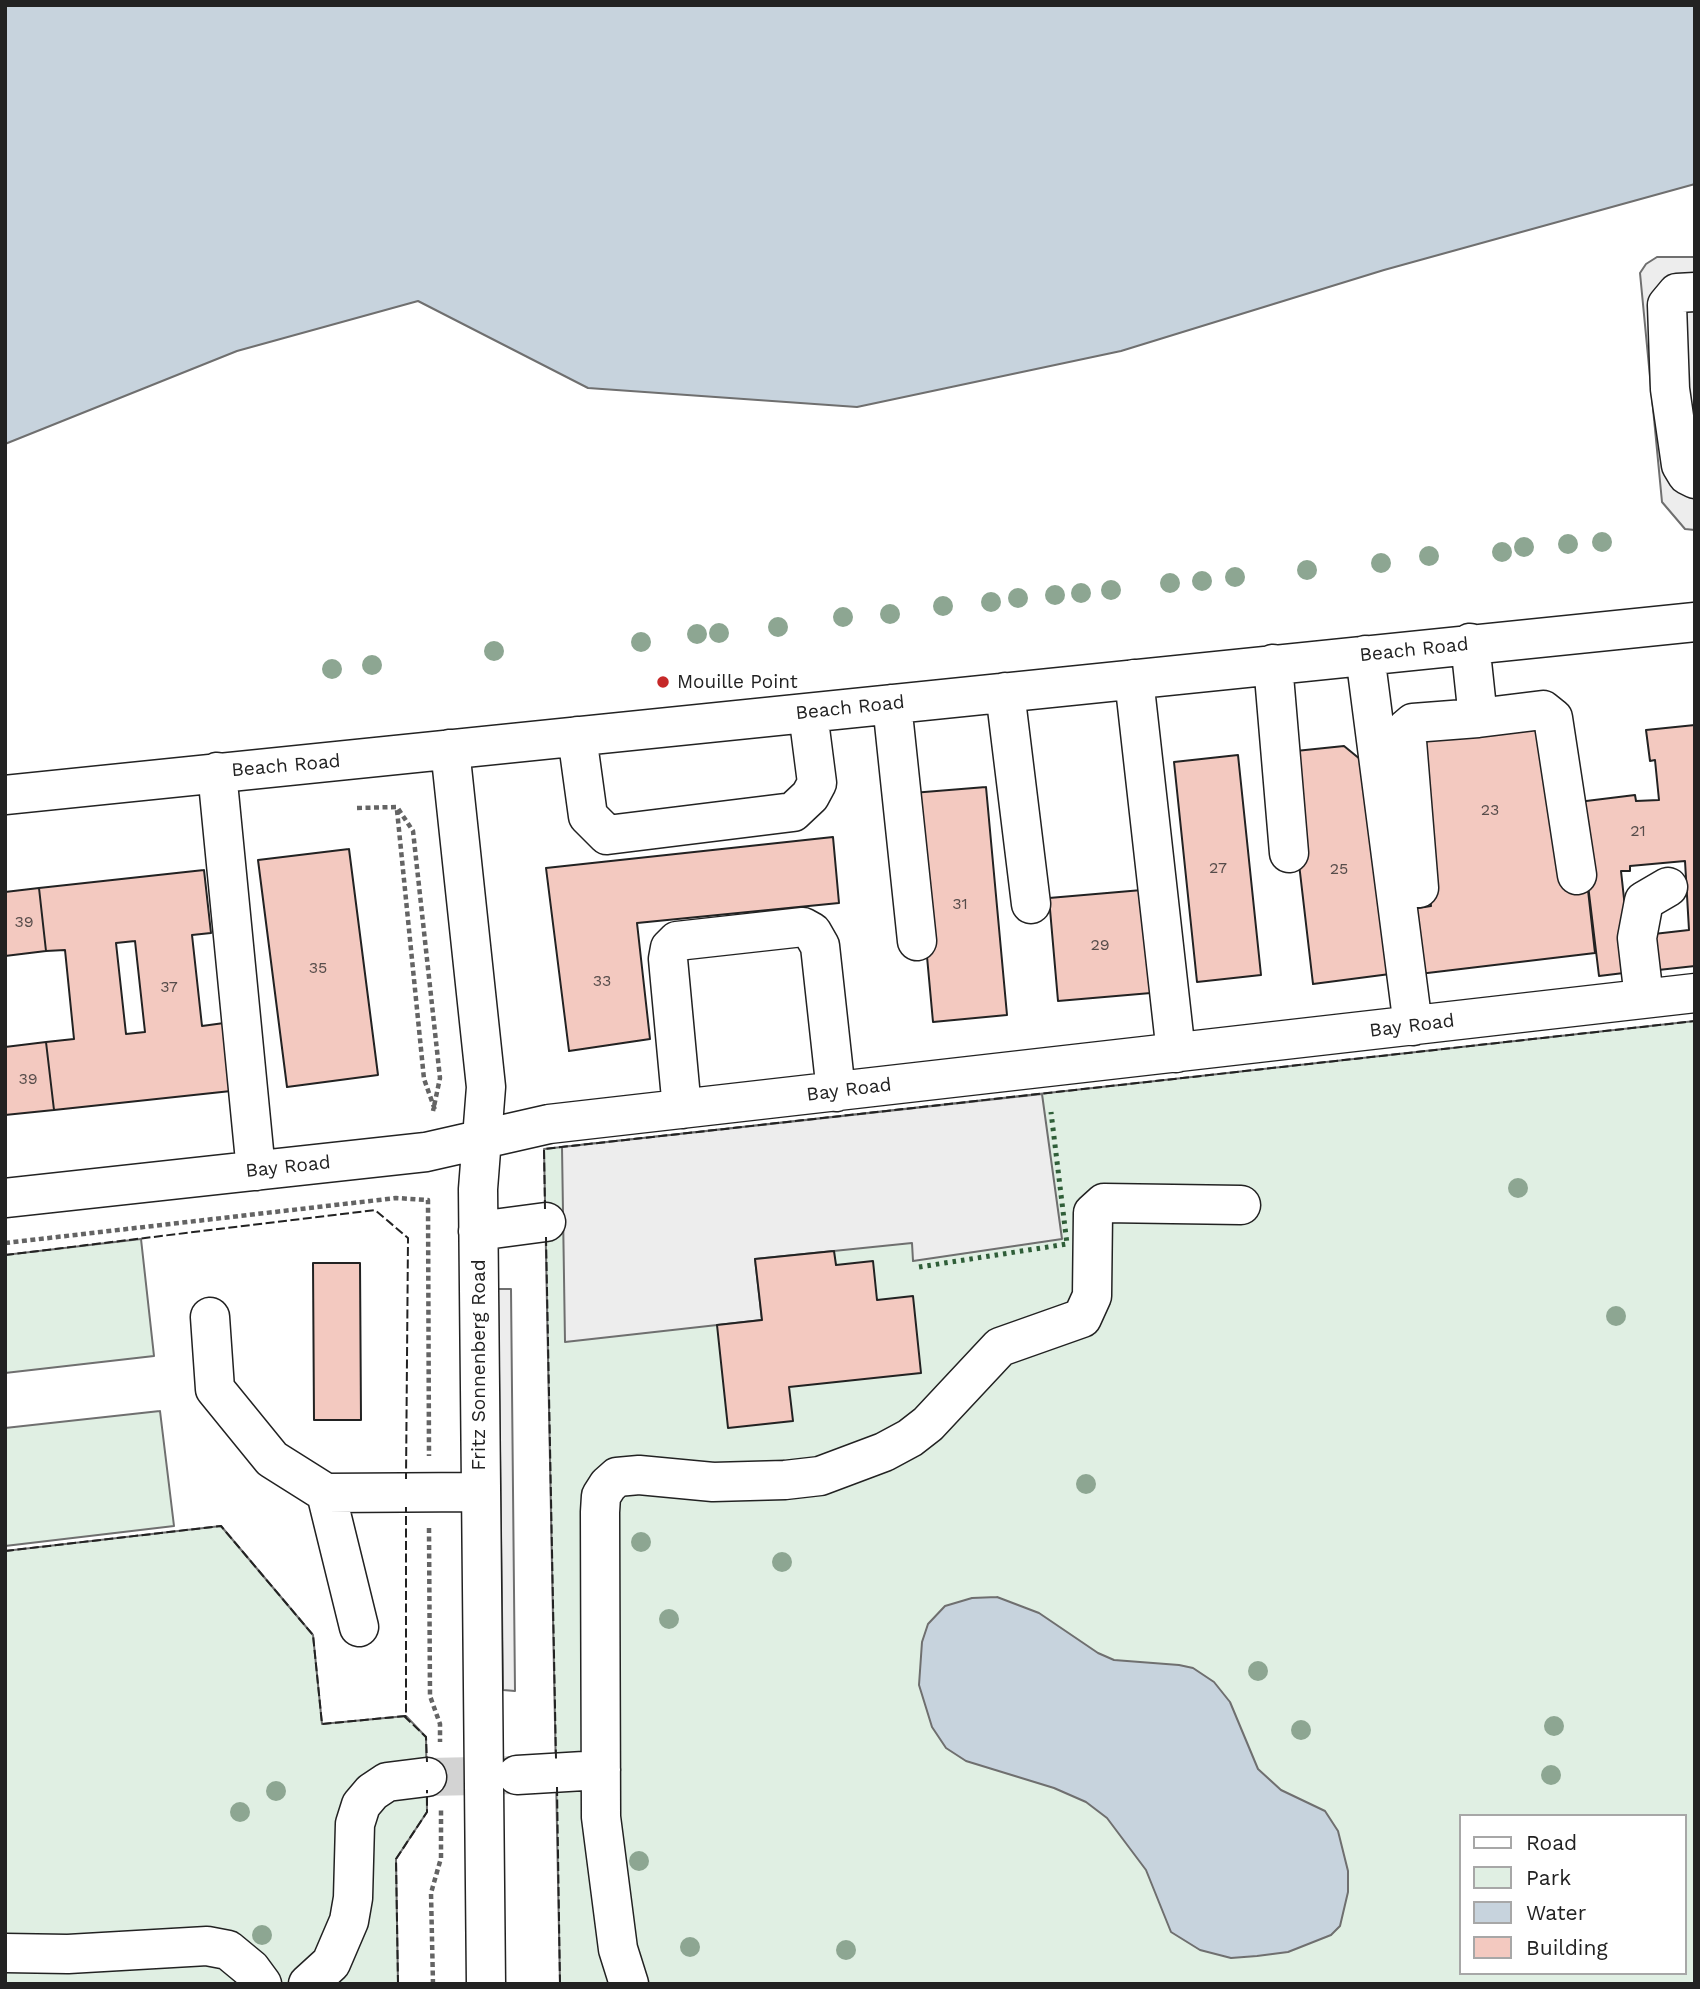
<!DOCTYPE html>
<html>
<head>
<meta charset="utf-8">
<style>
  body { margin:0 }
  #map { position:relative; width:1700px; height:1989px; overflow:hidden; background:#fff; font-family:"Work Sans",sans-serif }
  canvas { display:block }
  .frame { position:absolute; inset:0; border:7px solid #222; pointer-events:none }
  .legend { position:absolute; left:1459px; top:1814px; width:228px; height:161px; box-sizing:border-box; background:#fff; border:2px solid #a7a7a7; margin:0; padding:9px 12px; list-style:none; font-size:21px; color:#222 }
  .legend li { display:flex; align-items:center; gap:14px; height:35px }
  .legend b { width:35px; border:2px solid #a7a7a7 }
</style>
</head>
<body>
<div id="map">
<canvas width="1700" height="1989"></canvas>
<div class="frame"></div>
<ul class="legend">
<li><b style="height:9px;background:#fff"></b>Road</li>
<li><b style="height:19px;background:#e0efe3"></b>Park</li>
<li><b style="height:19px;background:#c7d3dd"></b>Water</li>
<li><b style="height:19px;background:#f3c9c0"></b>Building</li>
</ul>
</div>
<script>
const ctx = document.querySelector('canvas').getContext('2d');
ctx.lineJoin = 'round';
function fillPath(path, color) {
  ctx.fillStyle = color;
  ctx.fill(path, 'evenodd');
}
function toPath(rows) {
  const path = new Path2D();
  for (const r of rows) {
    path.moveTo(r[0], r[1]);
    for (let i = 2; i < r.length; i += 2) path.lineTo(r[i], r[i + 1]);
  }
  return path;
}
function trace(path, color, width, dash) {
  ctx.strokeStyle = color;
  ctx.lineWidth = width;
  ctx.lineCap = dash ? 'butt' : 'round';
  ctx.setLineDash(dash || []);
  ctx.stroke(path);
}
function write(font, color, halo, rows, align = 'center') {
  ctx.font = font + ' "Work Sans",sans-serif';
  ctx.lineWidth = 5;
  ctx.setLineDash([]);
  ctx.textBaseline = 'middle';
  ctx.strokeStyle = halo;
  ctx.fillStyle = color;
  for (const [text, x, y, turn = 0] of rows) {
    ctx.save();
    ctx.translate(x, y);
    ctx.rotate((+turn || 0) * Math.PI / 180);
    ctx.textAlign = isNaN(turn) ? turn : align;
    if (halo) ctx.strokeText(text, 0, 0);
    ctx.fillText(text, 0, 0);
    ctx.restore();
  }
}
const green = toPath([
  [1695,1021,1695,1984,560,1984,544,1149,1695,1021],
  [1460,1816,1684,1816,1684,1973,1460,1973,1460,1816],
  [141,1239,154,1356,5,1373,5,1255,141,1239],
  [160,1411,174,1526,5,1546,5,1428,160,1411],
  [221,1526,313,1635,322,1724,406,1716,426,1737,427,1812,396,1859,398,1984,5,1984,5,1551,221,1526]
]);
fillPath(green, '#e0efe3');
trace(green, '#6f6f6f', 2);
const parking = toPath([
  [1657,257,1695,257,1695,530,1685,529,1662,502,1640,273,1646,264,1657,257],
  [1042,1094,1062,1239,913,1261,912,1243,755,1259,762,1320,565,1342,562,1147,1042,1094],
  [498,1289,511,1289,515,1691,503,1690,498,1289]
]);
fillPath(parking, '#ededed');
trace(parking, '#6f6f6f', 2);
const water = toPath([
  [5,5,1695,5,1695,184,1384,270,1121,351,857,407,588,388,418,301,237,351,5,444,5,5],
  [997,1597,1039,1613,1098,1653,1114,1660,1179,1665,1193,1668,1214,1682,1230,1702,1258,1769,1281,1790,1325,1811,1338,1831,1348,1871,1348,1892,1340,1926,1331,1935,1288,1952,1257,1956,1231,1958,1200,1950,1171,1932,1146,1870,1107,1818,1086,1802,1054,1788,966,1761,946,1748,932,1727,919,1685,922,1642,928,1624,945,1606,972,1598,997,1597]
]);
fillPath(water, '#c7d3dd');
trace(water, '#6f6f6f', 2);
const building = toPath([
  [1551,723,1587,881,1595,953,1419,974,1412,909,1431,906,1411,739,1551,723],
  [1695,725,1695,966,1649,971,1645,935,1689,930,1685,861,1630,866,1630,871,1621,871,1632,972,1599,976,1578,802,1635,795,1636,801,1659,800,1655,760,1650,761,1646,730,1695,725],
  [1344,746,1366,764,1390,974,1313,984,1286,752,1344,746],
  [1238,755,1261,975,1197,982,1174,762,1238,755],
  [986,787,1007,1015,933,1022,912,793,986,787],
  [833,837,839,903,637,923,650,1039,569,1051,546,868,833,837],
  [349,849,378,1075,287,1087,258,860,349,849],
  [204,870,211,933,192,935,202,1026,224,1023,231,1091,54,1110,46,1042,74,1039,65,950,46,951,39,888,204,870],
  [135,941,145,1032,126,1034,116,943,135,941],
  [39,888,46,951,5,956,5,892,39,888],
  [1142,890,1151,993,1058,1001,1049,898,1142,890],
  [46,1042,54,1110,5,1115,5,1047,46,1042],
  [834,1251,836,1265,873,1261,877,1300,913,1296,921,1373,789,1387,793,1421,728,1428,717,1325,762,1320,755,1259,834,1251],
  [313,1263,360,1263,361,1420,314,1420,313,1263]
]);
fillPath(building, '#f3c9c0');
trace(building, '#222', 2);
trace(toPath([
  [427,1777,517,1775]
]), '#d3d3d3', 38, [38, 19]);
const minor = toPath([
  [1695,292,1677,293,1667,305,1670,389,1681,465,1687,475,1695,479],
  [1365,655,1413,1026],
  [1273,664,1289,853],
  [1134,679,1176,1053],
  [1005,692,1031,904],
  [892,704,917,941],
  [1478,718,1543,710,1553,718,1577,875],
  [577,736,588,816,607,835,793,812,810,796,817,783,808,713],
  [450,749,486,1087,478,1189,486,1984],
  [217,772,256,1171],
  [5,795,1695,622],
  [1419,888,1406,729,1413,723,1478,718,1470,643],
  [1644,998,1637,938,1644,901,1668,887],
  [682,1109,668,959,670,948,677,941,803,927,812,932,820,946,836,1092],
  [5,1198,426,1152,549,1124,1695,993],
  [478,1231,546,1222],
  [210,1317,215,1389,272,1459,326,1493,480,1492],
  [326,1493,359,1627],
  [517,1775,601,1770],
  [5,1953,68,1954,207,1946,228,1950,251,1969,262,1984],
  [308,1984,331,1963,349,1921,353,1898,355,1824,361,1805,372,1792,387,1782,427,1777],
  [629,1984,618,1949,601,1817,600,1512,601,1496,608,1485,617,1477,639,1475,713,1482,785,1480,820,1476,884,1452,910,1438,928,1424,1000,1347,1082,1318,1092,1296,1093,1213,1104,1203,1241,1205]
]);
trace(minor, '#222', 41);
trace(toPath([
  [357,808,397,807,413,831,440,1078,433,1111],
  [397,810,424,1079,435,1110],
  [5,1243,396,1198,428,1200,429,1456],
  [429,1528,430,1696,440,1724,440,1742],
  [433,1984,431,1893,441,1858,441,1810]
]), '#646464', 4.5, [5, 3.5]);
trace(minor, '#fff', 38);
trace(toPath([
  [919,1267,1067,1244,1051,1112]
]), '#2f5e38', 5, [3.5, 5]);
trace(toPath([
  [545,1209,544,1149,1695,1021],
  [546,1237,556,1759],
  [5,1255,375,1210,408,1238,406,1479],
  [5,1551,221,1526,313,1635,322,1724,406,1716,406,1507],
  [404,1716,426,1737,427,1762],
  [557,1787,560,1984],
  [398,1984,396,1859,427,1812,427,1790]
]), '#222', 2, [9, 3.5]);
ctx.fillStyle = '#8da692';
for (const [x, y] of [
  [1602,542],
  [1568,544],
  [1524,547],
  [1502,552],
  [1429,556],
  [1381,563],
  [1307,570],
  [1235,577],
  [1202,581],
  [1170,583],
  [1111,590],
  [1081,593],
  [1055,595],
  [1018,598],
  [991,602],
  [943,606],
  [890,614],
  [843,617],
  [778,627],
  [719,633],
  [697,634],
  [641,642],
  [494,651],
  [372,665],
  [332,669],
  [1518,1188],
  [1616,1316],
  [1086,1484],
  [641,1542],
  [782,1562],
  [669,1619],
  [1258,1671],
  [1554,1726],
  [1301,1730],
  [1551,1775],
  [276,1791],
  [240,1812],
  [639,1861],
  [262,1935],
  [690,1947],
  [846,1950]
]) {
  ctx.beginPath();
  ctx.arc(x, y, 10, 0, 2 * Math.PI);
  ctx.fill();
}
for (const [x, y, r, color] of [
  [663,682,7,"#c62828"]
]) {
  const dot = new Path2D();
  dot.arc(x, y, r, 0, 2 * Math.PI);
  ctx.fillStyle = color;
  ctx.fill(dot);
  trace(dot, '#fff', 2.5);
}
write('16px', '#564c4a', null, [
  ["23",1490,810],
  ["21",1638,831],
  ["27",1218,868],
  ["25",1339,869],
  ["31",960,904],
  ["39",24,922],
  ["29",1100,945],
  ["35",318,968],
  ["33",602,981],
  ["37",169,987],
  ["39",28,1079]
]);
write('19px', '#222', '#fff', [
  ["Beach Road",1414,650,-6],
  ["Beach Road",850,708,-6],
  ["Beach Road",286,766,-5],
  ["Bay Road",1412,1026,-7],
  ["Bay Road",849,1090,-7],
  ["Bay Road",288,1167,-6],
  ["Fritz Sonnenberg Road",479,1365,-90]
]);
write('19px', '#222', '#fff', [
  ["Mouille Point",677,682]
], 'left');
</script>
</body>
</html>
